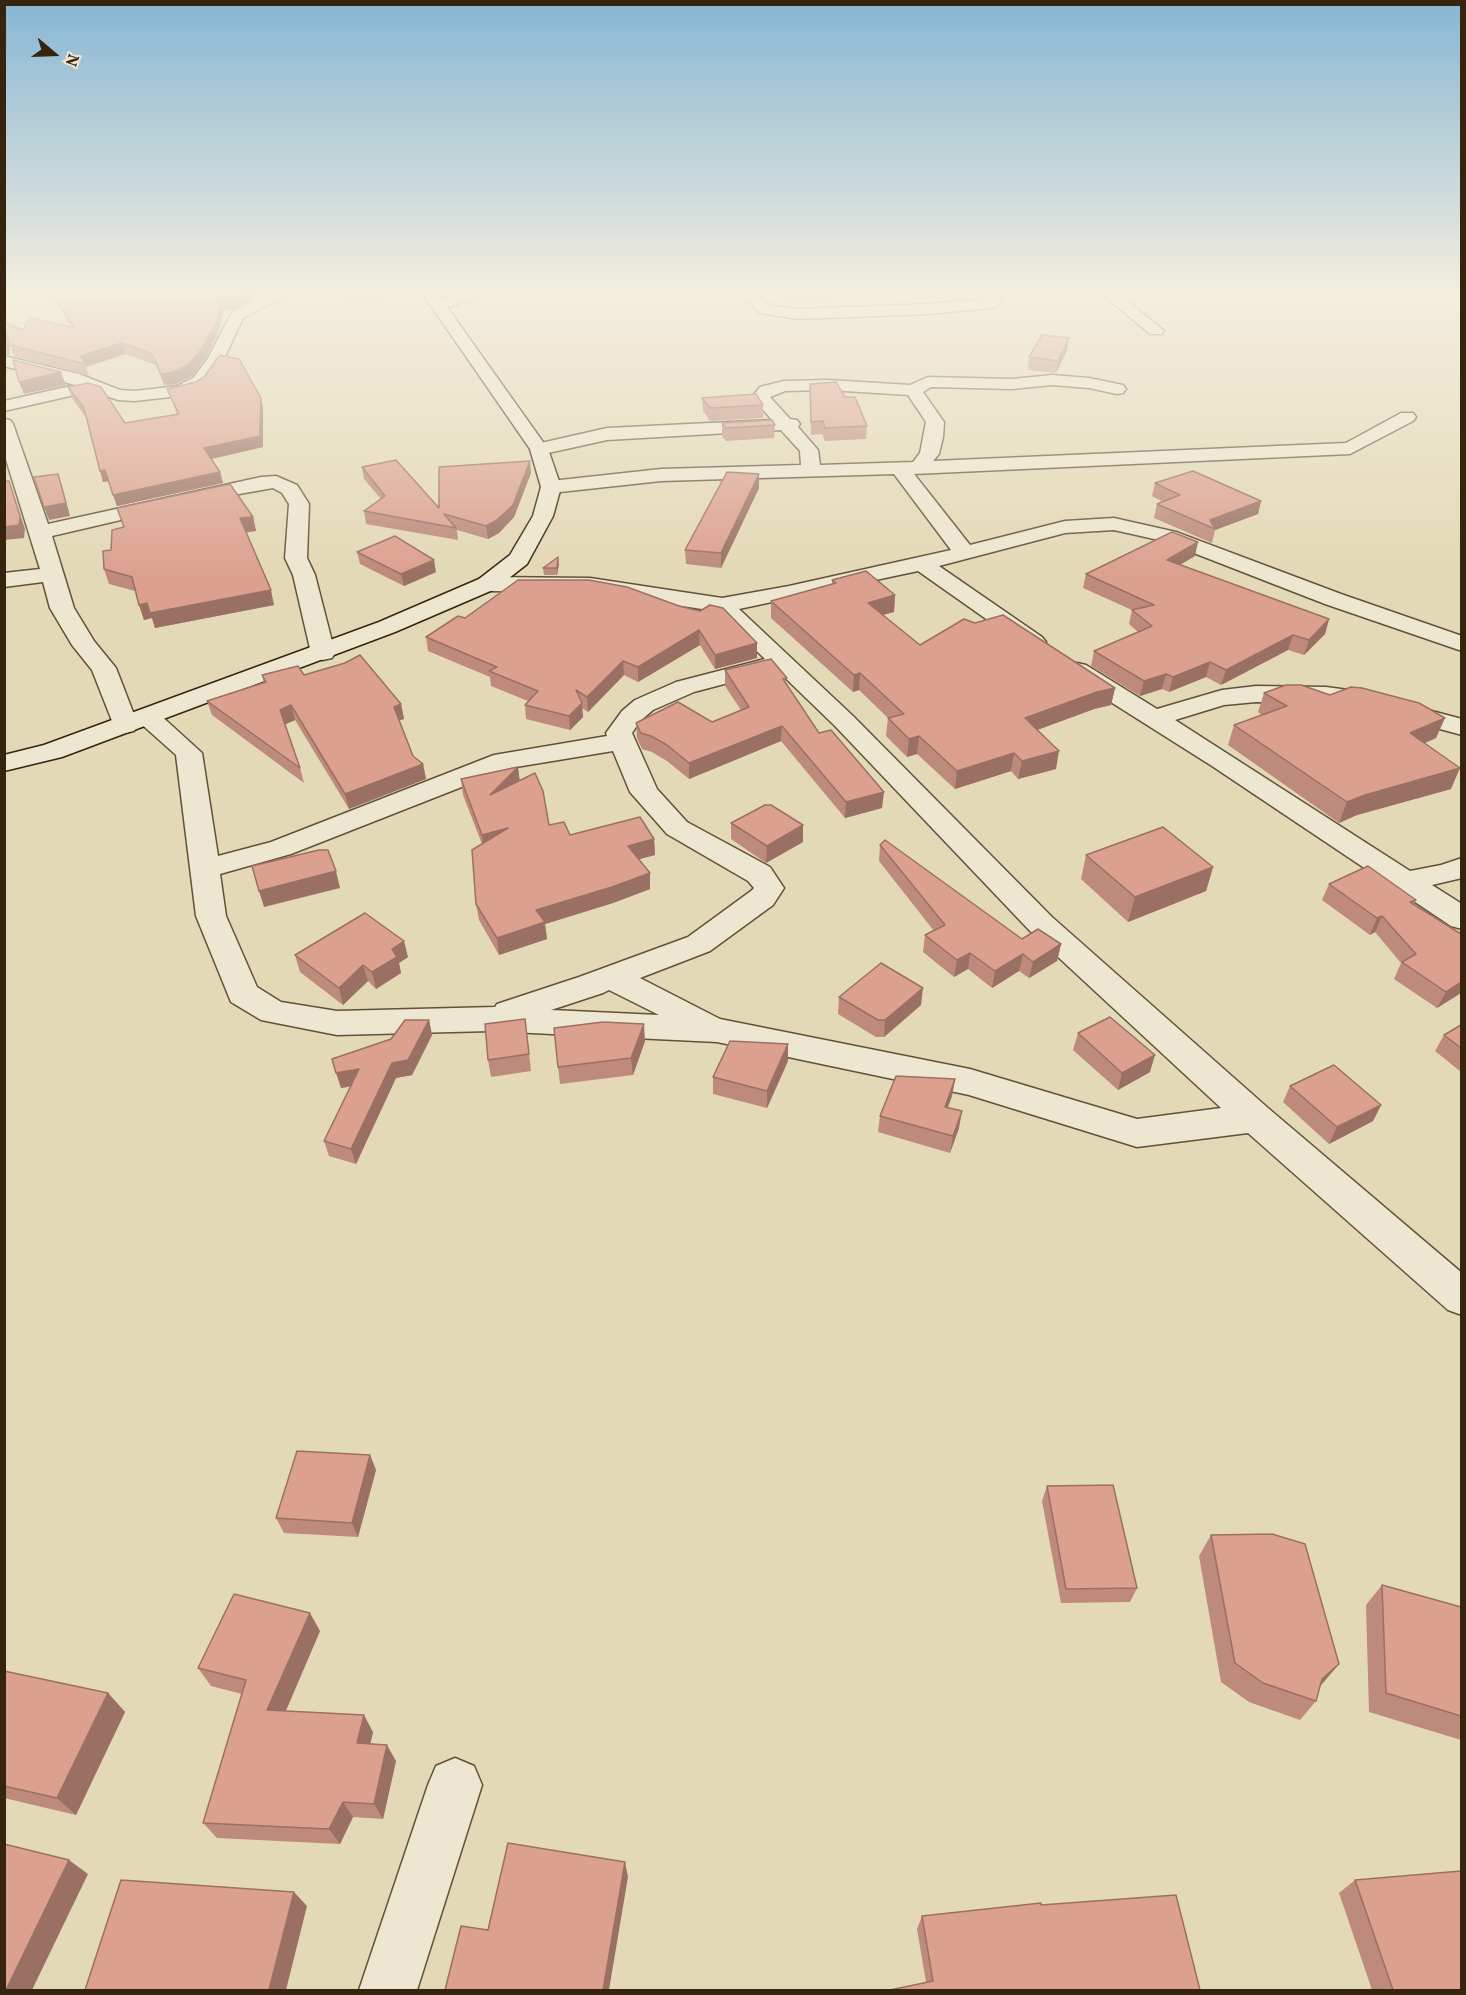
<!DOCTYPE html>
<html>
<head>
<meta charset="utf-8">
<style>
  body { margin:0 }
  #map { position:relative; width:1466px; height:1995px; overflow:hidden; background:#e4d9b6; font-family:Vollkorn,serif }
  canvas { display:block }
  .frame { position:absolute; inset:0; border:6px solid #36240f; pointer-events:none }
  .north { position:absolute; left:24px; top:24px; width:60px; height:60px; -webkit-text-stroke:4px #ede6d0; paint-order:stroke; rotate:109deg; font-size:16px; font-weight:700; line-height:24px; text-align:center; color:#36240f }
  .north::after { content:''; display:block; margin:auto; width:21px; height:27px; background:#36240f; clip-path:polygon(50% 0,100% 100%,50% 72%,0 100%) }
</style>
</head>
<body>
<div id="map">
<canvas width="1466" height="1995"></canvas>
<div class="frame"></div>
<div class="north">N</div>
</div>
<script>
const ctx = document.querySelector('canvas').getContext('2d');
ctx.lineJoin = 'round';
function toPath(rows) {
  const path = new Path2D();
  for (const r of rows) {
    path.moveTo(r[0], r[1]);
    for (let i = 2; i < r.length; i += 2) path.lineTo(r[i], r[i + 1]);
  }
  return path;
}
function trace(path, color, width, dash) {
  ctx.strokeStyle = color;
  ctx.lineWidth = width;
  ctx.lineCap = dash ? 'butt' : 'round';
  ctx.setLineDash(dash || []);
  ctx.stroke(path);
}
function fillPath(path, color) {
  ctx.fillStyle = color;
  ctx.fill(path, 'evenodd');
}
const minor = toPath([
  [270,293,290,293,243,318,223,361,205,386,198,391,179,396,135,401,118,400,92,391,4,411,4,401,75,385,4,366,4,356,79,374,120,390,135,391,177,386,193,378,207,360,232,312,270,293],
  [461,293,484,293,482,296,439,310,431,305,434,302,461,293],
  [740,293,756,293,770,306,798,309,928,304,985,299,979,293,996,293,1002,299,997,306,992,308,928,314,798,319,760,313,740,293],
  [1101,293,1118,293,1164,331,1162,334,1150,334,1101,293],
  [1052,375,1089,378,1123,385,1126,389,1123,393,1117,394,1089,388,1052,385,1012,389,931,387,923,392,944,422,943,437,939,454,933,461,1346,443,1401,413,1413,413,1416,417,1413,421,1350,454,914,474,970,545,1065,521,1114,518,1176,532,1341,594,1462,636,1462,651,1325,604,1163,541,1114,530,1065,533,939,566,1042,637,1046,642,1042,647,1034,649,1026,647,918,571,739,609,853,716,1052,917,1268,1108,1462,1273,1462,1315,1448,1310,1248,1133,1137,1147,969,1095,717,1042,490,1031,337,1035,261,1020,231,1002,196,916,176,755,139,722,135,717,139,712,148,709,157,712,202,753,218,856,271,842,494,755,607,736,606,733,622,711,635,700,676,682,765,659,715,611,590,592,487,591,479,589,476,584,479,579,487,577,590,578,722,598,789,586,951,550,894,474,661,481,551,493,544,491,541,487,544,483,551,481,661,469,801,465,800,451,781,430,607,440,539,455,532,453,530,449,532,445,607,428,772,420,752,397,760,387,784,381,829,380,910,385,928,377,1012,379,1052,375],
  [829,390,908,395,926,422,920,453,913,462,820,465,818,450,798,427,800,424,797,420,790,419,770,397,785,391,829,390],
  [777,670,835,726,1030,931,1221,1108,1137,1119,970,1069,720,1019,640,978,710,951,773,905,784,888,770,867,687,822,657,789,632,733,640,721,653,710,694,692,777,670],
  [613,751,630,792,667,834,748,881,754,888,751,891,688,937,579,977,497,1004,495,1007,337,1011,281,1002,257,987,226,916,220,874,291,854,510,768,613,751],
  [609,990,659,1015,551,1010,603,993,609,990],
  [4,419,10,420,13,424,48,524,261,477,276,476,297,485,309,504,307,558,315,575,335,653,332,658,323,660,314,658,311,653,293,575,285,558,289,504,282,493,273,488,211,499,52,536,74,608,94,641,116,668,138,725,134,731,125,733,116,731,92,670,72,645,50,608,43,582,4,587,4,573,40,569,4,453,4,419],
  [1077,663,1086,665,1157,709,1222,690,1256,686,1326,687,1356,691,1462,719,1462,735,1355,706,1326,703,1256,702,1224,705,1175,720,1410,871,1441,865,1462,858,1462,878,1432,885,1462,904,1462,929,1451,926,1212,766,1068,675,1065,670,1068,665,1077,663],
  [455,1758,474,1766,482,1785,417,1990,359,1990,428,1785,436,1766,455,1758]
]);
const secondary = toPath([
  [422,293,437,293,548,449,561,487,553,516,527,564,495,589,395,632,62,757,4,771,4,755,44,745,379,622,479,579,510,555,533,516,541,487,530,449,422,293]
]);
trace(minor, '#625139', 3);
trace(secondary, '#36240f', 3);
fillPath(minor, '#ede6d0');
fillPath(secondary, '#ede6d0');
fillPath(toPath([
  [50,293,264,293,233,309,224,311,218,333,205,359,192,376,176,384,164,385,156,365,125,354,86,367,89,376,14,356,10,345,9,355,4,322,23,330,71,328],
  [343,293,390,293,390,298,345,300],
  [786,293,832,293,832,300,792,303],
  [1069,338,1067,350,1056,373,1028,370,1029,357],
  [810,384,845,397,867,426,866,439,825,441,822,434,811,435],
  [68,387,125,423,177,414,167,389,261,398,263,409,263,447,211,459,220,472,223,483,117,506,109,481,103,482,86,418,72,398],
  [702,398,763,405,763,418,710,421,703,411],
  [722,423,775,425,774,438,726,441,722,436],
  [362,467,439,508,531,473,514,517,499,533,488,539,457,530,458,540,366,524,364,511,381,499,364,479],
  [1155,483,1261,501,1258,514,1215,530,1212,543,1154,518,1157,504,1163,502,1152,496],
  [759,488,721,568,686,564,685,550],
  [253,517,256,531,246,532,274,605,155,628,152,618,144,620,135,591,109,584,104,569,111,550],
  [357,552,436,572,404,586,360,564],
  [1195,556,1180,565,1329,619,1325,634,1304,655,1288,650,1221,685,1206,677,1169,692,1162,689,1140,696,1091,666,1094,651,1138,632,1129,624,1132,610,1083,588,1086,574],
  [559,564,557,575,544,575,543,568],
  [832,580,895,595,894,612,883,615,920,645,1115,688,1111,705,1094,709,1037,730,1056,769,1018,779,1011,771,955,789,917,754,907,757,886,736,888,718,859,690,853,692,771,618,771,601,832,584],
  [627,587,757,658,715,669,700,645,638,682,624,675,588,712,582,708,583,717,570,730,526,719,525,705,528,701,491,686,490,677,428,651,426,637,465,618],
  [725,670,787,685,819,733,882,808,845,818,781,741,689,779,667,761,652,752,642,749,637,738,636,723,712,722,741,710,725,686],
  [262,675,304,675,401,704,404,719,399,720,413,756,423,764,426,779,349,809,295,720,285,724,300,768,304,783,212,715,207,701,264,683],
  [1264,693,1436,738,1425,743,1451,789,1357,815,1339,823,1228,745,1234,725,1262,715,1258,712],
  [518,767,519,781,549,825,570,835,654,839,655,855,639,859,650,889,613,903,545,924,547,939,499,955,479,920,476,904,482,844,463,795,461,779],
  [731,823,803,825,803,842,766,863,731,839],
  [880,845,1022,939,1061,944,1057,961,1029,978,1019,971,992,988,968,969,954,977,923,952,925,935,934,931,879,861],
  [1086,855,1213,867,1206,891,1128,922,1081,879],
  [1329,884,1416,900,1414,905,1461,993,1437,1008,1394,979,1401,963,1375,932,1370,935,1322,900],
  [295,955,408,957,399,963,401,973,376,989,368,981,343,1005,300,972],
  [839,997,921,1005,884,1037,876,1037,838,1014],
  [429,1020,432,1035,412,1075,396,1078,356,1164,329,1156,324,1141,351,1086,341,1088,391,1039],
  [1461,1025,1461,1072,1435,1051,1444,1035],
  [1078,1033,1150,1072,1118,1090,1073,1050],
  [527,1035,531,1071,491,1077,488,1060],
  [645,1041,633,1075,560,1084,558,1067],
  [788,1061,767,1108,713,1094,713,1077],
  [955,1079,952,1096,948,1107,959,1128,950,1153,878,1132,880,1116],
  [1290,1086,1381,1105,1373,1121,1329,1144,1283,1102],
  [370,1455,376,1470,358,1537,284,1533,276,1518],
  [1047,1486,1137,1588,1130,1602,1061,1603,1042,1501],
  [1211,1535,1339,1664,1320,1685,1316,1701,1300,1720,1249,1702,1221,1682,1199,1556],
  [1382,1585,1461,1607,1461,1740,1369,1712,1366,1605],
  [320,1631,286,1711,373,1732,370,1744,396,1761,383,1819,353,1817,340,1844,217,1838,203,1823,242,1694,211,1686,198,1668],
  [4,1671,108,1693,125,1712,76,1815,4,1798],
  [1355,1880,1461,1990,1372,1990,1339,1893],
  [1041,1905,1200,1990,926,1982,917,1929,922,1916]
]), '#bd8a7b');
fillPath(toPath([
  [241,293,264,293,233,309,224,311,218,333,205,359,192,376,176,384,164,385,161,374,221,300],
  [6,332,10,343,9,355,4,356,4,344],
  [1069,338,1067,350,1056,373,1058,361],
  [122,343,125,354,86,367,80,356],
  [4,363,7,369,4,386],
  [61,372,66,385,24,394,19,382],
  [261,398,263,409,263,447,207,460,204,448],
  [530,461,531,473,514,517,499,533,488,539,486,526],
  [105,470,109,481,103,482,100,471],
  [220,472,223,483,117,506,113,495],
  [58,474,62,486,70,516,49,520,44,507],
  [759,474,759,488,721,568,721,553],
  [9,481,25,529,24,538,4,540,4,527],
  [1261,501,1258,514,1215,530,1210,520],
  [253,517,256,531,243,533,240,518],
  [1198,542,1195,556,1164,574,1167,560],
  [558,557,559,564,557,575,557,568],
  [434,560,436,572,404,586,401,574],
  [271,590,274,605,155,628,152,618,144,620,139,605],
  [895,595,894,612,866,619,868,603],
  [1329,619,1325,634,1304,655,1309,640],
  [699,630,700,645,638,682,638,667],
  [1293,635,1288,650,1221,685,1226,670],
  [757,643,757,658,715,669,715,655],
  [623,661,624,675,588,712,587,697],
  [1210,662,1206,677,1169,692,1173,677],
  [860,673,859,690,853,692,854,675],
  [1166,674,1162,689,1140,696,1144,681],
  [1115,688,1111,705,1094,709,1021,736,1025,718,1097,692],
  [582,703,583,717,570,730,569,716],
  [401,704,404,719,397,721,394,707],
  [291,705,295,720,284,725,280,710],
  [1445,718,1436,738,1402,753,1410,733],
  [782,726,781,741,689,779,689,763],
  [919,736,917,754,907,757,909,739],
  [1059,751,1056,769,1018,779,1022,761],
  [1014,753,1011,771,955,789,957,771],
  [423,764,426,779,349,809,345,794],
  [518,767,520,783,490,795],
  [1460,768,1451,789,1357,815,1339,823,1347,802,1365,795],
  [884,792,882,808,845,818,846,802],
  [803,825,803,842,766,863,767,846],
  [508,828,484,851,482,835],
  [654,839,655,855,629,862,628,846],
  [1213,867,1206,891,1128,922,1135,897],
  [336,871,340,888,264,907,259,891],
  [650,873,650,889,613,903,545,924,547,939,499,955,497,938,536,910],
  [1382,916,1375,932,1370,935,1377,918],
  [404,941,408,957,399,963,401,973,376,989,372,972,392,949],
  [1061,944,1057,961,1029,978,1033,962],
  [970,953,968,969,954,977,957,960],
  [1023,954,1019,971,992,988,995,971],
  [363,965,368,981,343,1005,339,988],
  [1461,982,1461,993,1437,1008,1446,992],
  [923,988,921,1005,884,1037,885,1020],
  [429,1020,432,1035,412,1075,396,1078,356,1164,351,1149,392,1063],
  [644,1024,645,1041,633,1075,631,1058],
  [788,1044,788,1061,767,1108,767,1091],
  [1155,1055,1150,1072,1118,1090,1122,1073],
  [359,1069,364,1084,341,1088,336,1073],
  [955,1079,952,1096,942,1123,945,1107],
  [1381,1105,1373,1121,1329,1144,1337,1127],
  [962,1111,959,1128,950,1153,953,1136],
  [370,1455,376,1470,358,1537,352,1523],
  [310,1613,320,1631,279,1726,267,1710],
  [1339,1664,1323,1683,1306,1698,1322,1679],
  [108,1693,125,1712,76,1815,57,1798],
  [364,1715,373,1732,367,1759,357,1743],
  [387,1745,396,1761,383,1819,374,1804],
  [343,1802,353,1817,340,1844,329,1829],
  [69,1860,88,1874,32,1990,6,1990],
  [625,1862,628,1877,609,1990,603,1990],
  [294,1892,307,1906,286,1990,269,1990]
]), '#9a7064');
const building = toPath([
  [53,293,241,293,231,298,221,300,216,323,202,348,188,365,173,372,161,374,152,354,122,343,80,356,86,364,10,345,6,332,4,344,4,322,23,330,29,317,75,328,53,293],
  [1042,335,1069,338,1058,361,1029,357,1042,335],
  [220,355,239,359,261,398,260,436,204,448,220,472,113,495,105,470,100,471,84,408,68,387,88,383,101,387,125,423,179,414,167,389,196,382,204,377,220,355],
  [13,360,61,372,19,382,13,360],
  [836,382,845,397,855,397,867,426,825,428,823,421,811,422,810,384,836,382],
  [756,394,763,405,710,408,702,398,756,394],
  [772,420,775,425,726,428,722,423,772,420],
  [396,460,439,508,439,467,530,461,513,505,497,520,486,526,444,514,456,528,364,511,385,496,362,467,396,460],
  [1193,471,1261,501,1210,520,1215,529,1157,504,1180,495,1155,483,1193,471],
  [727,472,759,474,721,553,685,550,727,472],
  [58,474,66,503,44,507,34,477,58,474],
  [4,481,9,481,20,516,19,525,4,527,4,481],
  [230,484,253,517,240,518,271,590,150,613,147,603,139,605,132,577,104,569,103,551,111,550,112,530,124,527,117,508,230,484],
  [1172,532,1198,542,1167,560,1329,619,1309,640,1293,635,1226,670,1210,662,1173,677,1166,674,1144,681,1094,651,1152,626,1132,610,1154,605,1086,574,1172,532],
  [395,536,434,560,401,574,357,552,395,536],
  [558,557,557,568,543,568,558,557],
  [866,571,895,595,868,603,920,645,964,619,975,623,1003,615,1115,688,1097,692,1025,718,1059,751,1022,761,1014,753,957,771,919,736,909,739,888,718,904,714,860,673,854,675,771,601,836,583,832,580,866,571],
  [518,580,589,580,627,587,679,606,700,611,710,605,723,608,757,643,715,655,699,630,638,667,623,661,587,697,576,690,582,703,569,716,525,705,538,691,489,671,497,667,426,637,458,616,465,618,518,580],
  [360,655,401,704,394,707,413,756,423,764,345,794,291,705,280,710,300,768,207,701,266,682,262,675,298,666,304,675,345,663,360,655],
  [771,659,787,678,783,679,819,733,831,730,884,792,846,802,782,726,689,763,667,745,651,736,641,733,636,723,678,702,712,722,749,707,725,670,771,659],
  [1286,685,1301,685,1330,695,1351,687,1362,688,1419,703,1445,718,1410,733,1460,768,1365,795,1347,802,1234,725,1287,706,1264,693,1286,685],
  [518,767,490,795,535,773,543,791,549,825,564,822,570,835,640,817,654,839,628,846,650,873,612,887,536,910,545,922,497,938,476,904,472,850,508,828,482,835,461,779,518,767],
  [765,805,771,805,803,825,767,846,731,823,765,805],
  [1163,827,1213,867,1135,897,1086,855,1163,827],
  [885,840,1022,939,1038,929,1061,944,1033,962,1023,954,995,971,970,953,957,960,925,935,945,925,880,845,885,840],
  [319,850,328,850,336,871,259,891,252,866,319,850],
  [1368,866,1416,900,1410,902,1461,934,1461,982,1446,992,1402,962,1416,954,1382,916,1377,918,1329,884,1368,866],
  [365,913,404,941,392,949,397,957,372,972,363,965,339,988,295,955,365,913],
  [881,963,923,988,885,1020,878,1020,839,997,881,963],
  [1110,1017,1155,1055,1122,1073,1078,1033,1110,1017],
  [525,1019,529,1054,488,1060,485,1024,525,1019],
  [405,1020,429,1020,408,1060,392,1063,351,1149,324,1141,359,1069,336,1073,332,1059,391,1039,405,1020],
  [603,1022,644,1024,631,1058,558,1067,554,1028,603,1022],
  [1461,1025,1461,1048,1444,1035,1461,1025],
  [730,1041,788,1044,767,1091,713,1077,730,1041],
  [1334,1065,1381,1105,1337,1127,1290,1086,1334,1065],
  [896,1076,955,1079,945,1107,962,1111,953,1136,880,1116,896,1076],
  [297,1451,370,1455,352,1523,276,1518,297,1451],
  [1113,1485,1137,1588,1066,1589,1047,1486,1113,1485],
  [1272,1534,1305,1544,1339,1664,1322,1679,1316,1701,1263,1683,1235,1663,1211,1535,1272,1534],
  [1382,1585,1461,1607,1461,1716,1386,1693,1382,1585],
  [234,1594,310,1613,267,1710,364,1715,357,1743,387,1745,374,1804,343,1802,329,1829,203,1823,246,1680,198,1668,234,1594],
  [4,1671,108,1693,57,1798,4,1786,4,1671],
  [508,1843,625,1862,603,1990,445,1990,461,1926,488,1930,508,1843],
  [4,1844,69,1860,6,1990,4,1990,4,1844],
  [1461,1871,1461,1990,1393,1990,1355,1880,1461,1871],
  [121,1880,294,1892,269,1990,85,1990,121,1880],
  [1176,1895,1200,1990,890,1990,933,1981,922,1916,1041,1903,1041,1905,1176,1895]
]);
fillPath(building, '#dca08f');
trace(building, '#9a7064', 1.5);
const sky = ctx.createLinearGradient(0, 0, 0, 573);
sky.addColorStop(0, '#87b6d4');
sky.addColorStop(0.51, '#f3eede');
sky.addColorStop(1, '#f3eede00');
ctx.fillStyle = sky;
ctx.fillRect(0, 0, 1466, 573);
</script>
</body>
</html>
